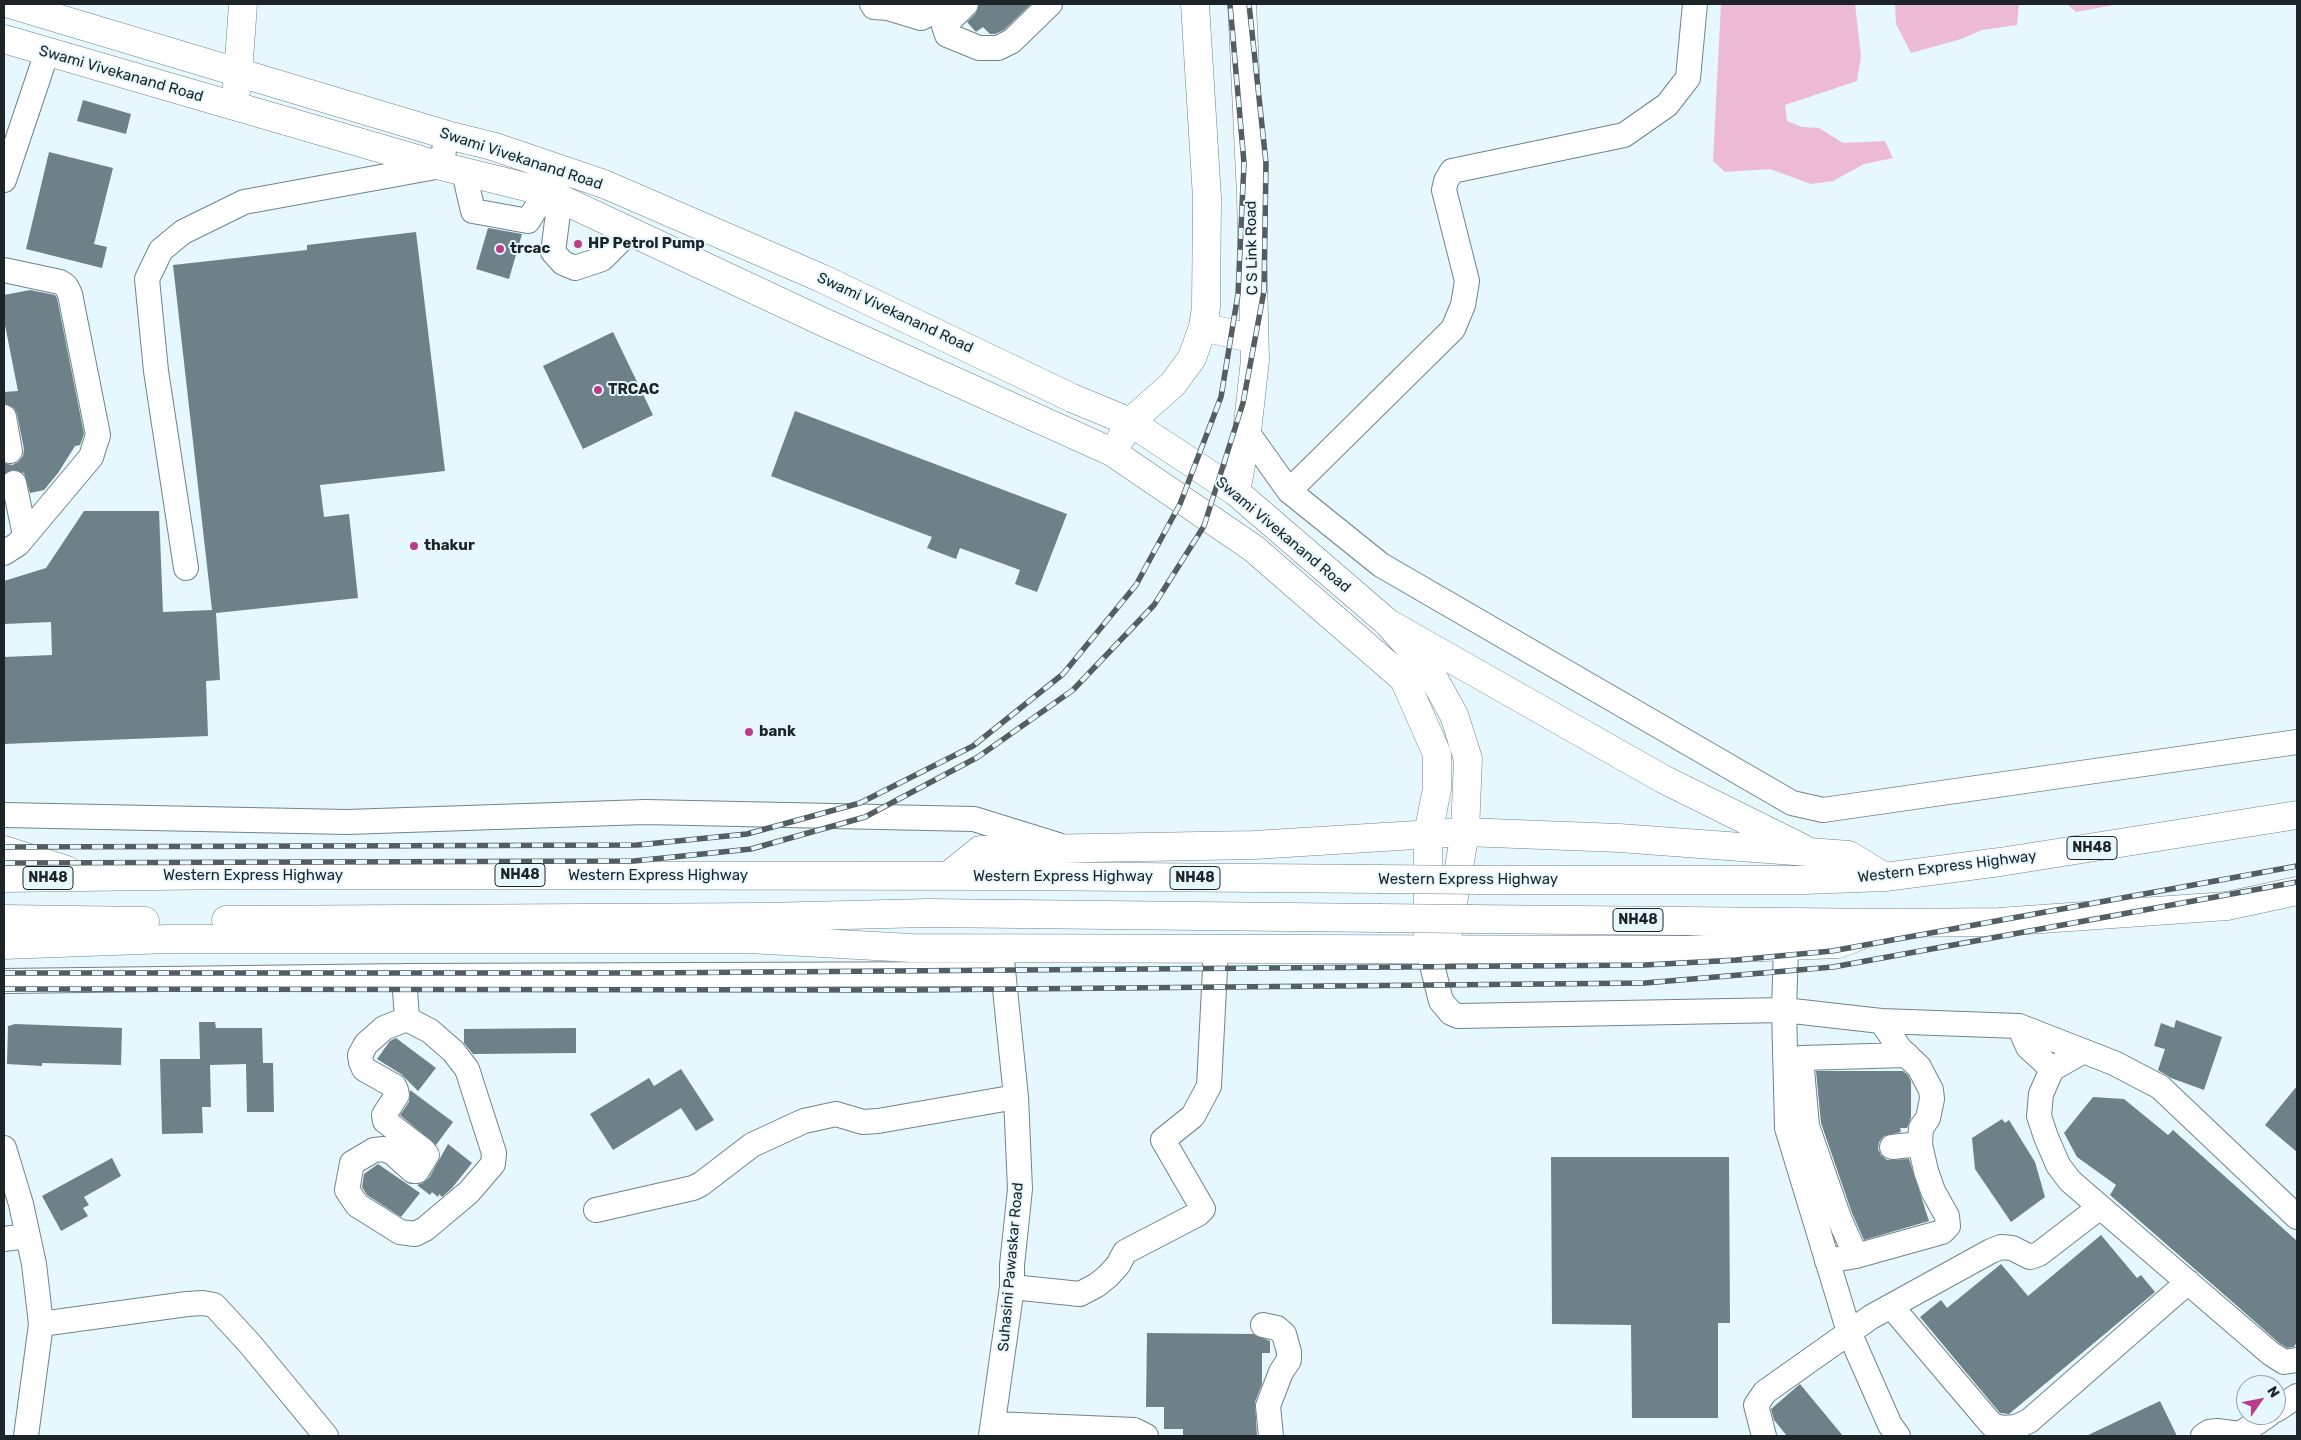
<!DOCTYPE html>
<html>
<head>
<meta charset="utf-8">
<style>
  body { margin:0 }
  #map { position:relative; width:2301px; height:1440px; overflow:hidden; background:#e6f7fe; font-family:Rubik,sans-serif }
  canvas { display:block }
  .frame { position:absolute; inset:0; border:5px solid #1c2427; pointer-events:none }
  .north { position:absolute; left:2236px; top:1375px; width:50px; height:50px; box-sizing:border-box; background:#e6f7fe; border:1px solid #95a3a8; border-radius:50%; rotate:57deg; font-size:14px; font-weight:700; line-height:20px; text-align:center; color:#1c2427 }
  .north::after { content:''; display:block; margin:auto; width:18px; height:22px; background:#bb3c88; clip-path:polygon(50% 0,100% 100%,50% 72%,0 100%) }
</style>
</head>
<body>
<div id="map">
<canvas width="2301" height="1440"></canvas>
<div class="frame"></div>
<div class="north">N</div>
</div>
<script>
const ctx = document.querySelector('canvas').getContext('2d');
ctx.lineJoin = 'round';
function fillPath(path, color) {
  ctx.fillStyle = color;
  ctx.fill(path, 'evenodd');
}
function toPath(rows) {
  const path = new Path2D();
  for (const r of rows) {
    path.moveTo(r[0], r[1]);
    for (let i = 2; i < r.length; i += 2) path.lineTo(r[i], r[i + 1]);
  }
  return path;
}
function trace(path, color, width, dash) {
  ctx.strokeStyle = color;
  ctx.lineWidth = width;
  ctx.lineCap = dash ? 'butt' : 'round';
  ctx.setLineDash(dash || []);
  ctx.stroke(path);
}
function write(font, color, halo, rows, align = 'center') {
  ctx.font = font + ' Rubik,sans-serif';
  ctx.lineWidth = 4;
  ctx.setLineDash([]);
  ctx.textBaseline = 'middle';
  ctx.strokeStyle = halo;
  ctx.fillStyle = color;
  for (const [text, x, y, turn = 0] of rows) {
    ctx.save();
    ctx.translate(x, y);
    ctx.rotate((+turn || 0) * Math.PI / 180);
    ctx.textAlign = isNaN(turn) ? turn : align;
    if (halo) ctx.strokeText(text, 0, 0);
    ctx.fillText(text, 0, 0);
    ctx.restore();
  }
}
fillPath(toPath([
  [1721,4,1855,4,1861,56,1857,81,1785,105,1787,121,1802,127,1819,128,1843,143,1885,141,1893,158,1864,164,1833,181,1811,184,1770,169,1725,172,1713,161],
  [1895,4,2019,4,2017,25,1982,30,1961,39,1911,53,1896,24],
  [2067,4,2119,4,2076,12]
]), '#edbad3');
fillPath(toPath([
  [979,4,1031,4,1004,30,995,34,990,34,983,27,976,32,967,22,976,13],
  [83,100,131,114,126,134,77,121],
  [49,152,113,168,94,244,107,247,102,268,26,249],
  [488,228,522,234,509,279,476,269],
  [416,232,445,471,320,485,324,517,349,514,358,598,216,613,220,680,206,681,208,736,4,744,4,657,52,655,51,622,4,624,4,581,46,568,84,511,159,511,163,612,212,610,173,265,307,250,307,245],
  [30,290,55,295,57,298,84,434,80,445,75,446,58,473,44,490,30,493,24,473,12,470,4,474,4,463,12,465,18,462,23,456,24,449,17,414,14,408,4,404,4,392,18,391,4,320,4,295],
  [613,332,653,415,583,449,543,366],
  [795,411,1067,514,1037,592,1015,584,1020,570,960,548,956,559,927,548,932,537,771,476],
  [2176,1020,2222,1037,2204,1090,2171,1078,2158,1070,2165,1049,2154,1046,2161,1023,2174,1028],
  [199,1022,215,1022,216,1028,262,1028,263,1063,273,1063,274,1112,247,1112,246,1064,210,1065,211,1107,202,1107,203,1133,162,1134,160,1059,200,1059],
  [15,1024,122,1028,121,1065,42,1063,42,1066,7,1064,8,1026],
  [576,1028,576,1053,473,1054,464,1043,464,1029],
  [396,1038,436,1068,418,1091,401,1074,377,1059,390,1041],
  [681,1069,714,1120,696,1131,681,1108,613,1150,590,1114,649,1078,654,1086],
  [1816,1071,1903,1071,1908,1075,1911,1081,1911,1118,1907,1128,1900,1128,1901,1132,1884,1136,1879,1142,1878,1149,1881,1155,1887,1160,1909,1159,1929,1221,1864,1240,1852,1213,1821,1123],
  [2297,1086,2297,1152,2265,1125],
  [410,1090,453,1122,436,1145,400,1115,409,1102],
  [2093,1097,2124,1099,2168,1135,2173,1130,2297,1241,2297,1342,2294,1347,2287,1348,2278,1342,2236,1305,2110,1195,2116,1185,2077,1157,2064,1133],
  [2002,1119,2005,1123,2009,1120,2035,1162,2045,1197,2011,1222,1975,1169,1972,1138],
  [448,1144,472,1163,452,1188,442,1197,439,1194,438,1197,432,1192,430,1195,417,1185,423,1183,429,1178],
  [1551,1157,1729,1157,1730,1323,1718,1323,1718,1418,1632,1418,1631,1325,1552,1324],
  [112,1158,121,1176,84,1197,89,1205,83,1208,88,1216,61,1231,42,1196],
  [378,1164,420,1193,401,1217,367,1195,362,1187,364,1174],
  [2101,1235,2137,1278,2141,1275,2155,1292,2009,1414,2000,1413,1920,1317,1941,1300,1947,1308,2001,1264,2028,1296],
  [1147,1333,1253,1334,1270,1341,1270,1353,1262,1353,1262,1384,1255,1402,1257,1436,1183,1436,1183,1429,1164,1429,1164,1407,1146,1407],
  [1800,1384,1843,1436,1787,1436,1774,1420,1771,1409],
  [2160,1401,2177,1436,2086,1436]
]), '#6e8189');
const minor = toPath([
  [872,4,874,7,888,8,921,18,931,13,942,4],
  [966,4,944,26,947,35,979,48,998,48,1012,41,1050,4],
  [464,172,473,211,528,221,546,192],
  [4,180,47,52],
  [560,198,553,252,563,263,575,268,602,259,630,231],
  [4,270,60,282,66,286,70,294,98,435,91,457,18,544,4,553],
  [4,417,10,451],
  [1247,432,1289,491,1381,565,1792,803,1823,810,2297,742],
  [14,483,25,535],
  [1289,491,1453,329,1463,305,1467,281,1444,190,1446,181,1452,171,1624,135,1667,105,1688,78,1695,4],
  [186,568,156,371,147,279,161,250,183,232,244,202,441,166,447,135],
  [4,815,347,822,645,812,974,819,1058,845],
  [1786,947,1784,1010,1787,1128,1849,1332,1890,1425,1898,1436],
  [1428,949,1441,1001,1451,1013,1458,1016,1784,1010,1881,1021,2019,1026,2114,1063,2160,1087,2297,1217],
  [404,976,407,1019],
  [4,981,404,976,1003,974],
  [407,1019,430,1031,453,1051,467,1069,494,1153,493,1164,469,1192,425,1229,415,1234,400,1232,357,1205,347,1190,352,1163,374,1150,384,1149,393,1153,413,1171,417,1171,427,1155,423,1150,385,1121,384,1115,397,1095,396,1090,394,1086,364,1069,361,1062,360,1055,366,1044,384,1028,407,1019],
  [2019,1026,2028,1047,2052,1069],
  [2082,1052,2052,1069,2041,1094,2039,1116,2046,1137,2058,1165,2070,1181,2270,1353,2284,1362,2297,1360],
  [1892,1147,1920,1144],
  [4,1148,21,1204,34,1264,41,1324,26,1436],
  [596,1210,693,1188,701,1184,752,1145,804,1121,836,1114,863,1122,878,1121,1016,1097],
  [4,1239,27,1236],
  [1856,1256,1839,1218,1807,1126,1801,1058,1907,1055],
  [1827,1261,1856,1256,1942,1232,1948,1226,1947,1216,1933,1191,1926,1171,1920,1144,1921,1128,1928,1118,1932,1099,1931,1090,1919,1067,1900,1049,1881,1021],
  [1012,1287,1080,1294,1097,1285,1108,1276,1118,1265,1125,1252,1198,1214,1203,1209,1163,1140,1193,1116,1209,1086,1216,949],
  [1891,1306,1992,1425,2002,1428,2016,1427,2029,1421,2188,1282],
  [41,1324,187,1304,203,1303,214,1305,250,1344,326,1436],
  [1263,1325,1277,1328,1284,1334,1289,1352,1289,1360,1281,1372,1268,1406,1271,1436],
  [2276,1410,2297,1396],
  [994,1424,1134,1430,1146,1436],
  [991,1436,1012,1287,1012,1265,1020,1189,1016,1097,1002,960],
  [1764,1436,1756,1405,1765,1392,1871,1317,1991,1251,2001,1247,2012,1248,2030,1257,2039,1254,2100,1207],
  [2203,1436,2209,1432,2217,1431,2240,1434,2268,1415]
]);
const major = toPath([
  [10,4,447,135,492,146,604,184,821,278,1072,398,1130,422,1236,492,1388,623,1428,668,1454,715,1468,759,1465,832,1445,950],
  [4,39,441,166,546,192,821,321,1112,452,1253,548,1404,679,1437,754,1437,789,1428,834,1428,949],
  [237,88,243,4],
  [1203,327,1254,339],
  [1121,438,1130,422,1173,384,1192,358,1203,327,1206,307,1207,198,1195,4],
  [1236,492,1247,432,1255,360,1251,196,1242,4]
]);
const highway = toPath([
  [1388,623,1663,779,1802,848],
  [4,850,67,870],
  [948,876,980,850,1254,845,1465,832,1619,838,1849,855,1885,877],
  [4,878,232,875,1010,876,1379,879],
  [1481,880,1805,880,1885,877,2000,862,2297,815],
  [4,919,145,921],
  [1471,919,1895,923,1999,922,2227,906,2297,891],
  [226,920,764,917,928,913,1379,918],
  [4,945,168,939,749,939,911,948,1688,950,1838,944,1895,923]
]);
trace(minor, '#70848c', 26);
trace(major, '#70848c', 29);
trace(highway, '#70848c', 29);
trace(minor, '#fff', 24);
trace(major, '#fff', 28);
trace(highway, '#fff', 28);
const rail = toPath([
  [4,847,637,845,747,834,860,803,973,746,1063,674,1136,585,1180,504,1221,397,1238,294,1244,163,1230,4],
  [4,863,634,861,751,849,865,817,978,757,1073,690,1154,605,1204,526,1243,403,1264,291,1266,163,1249,4],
  [4,973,641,973,1645,965,1736,960,1832,951,2297,866],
  [4,989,911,990,1645,983,1833,967,2297,882]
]);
trace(rail, '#545e62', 5.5);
trace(rail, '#e6f7fe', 4, [11]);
const highwayBridge = toPath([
  [1379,879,1481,880],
  [1379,918,1471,919]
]);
trace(highwayBridge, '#70848c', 29, []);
trace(highwayBridge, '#fff', 28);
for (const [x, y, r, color] of [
  [578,244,5,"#bb3c88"],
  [500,249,5,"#bb3c88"],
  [598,390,5,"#bb3c88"],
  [414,546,5,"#bb3c88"],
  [749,732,5,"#bb3c88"]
]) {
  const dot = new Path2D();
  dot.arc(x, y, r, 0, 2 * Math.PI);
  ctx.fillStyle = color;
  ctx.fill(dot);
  trace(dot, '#e6f7fe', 2);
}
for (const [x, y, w] of [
  [2092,848,50],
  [520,875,50],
  [48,878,50],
  [1195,878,50],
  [1638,920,50]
]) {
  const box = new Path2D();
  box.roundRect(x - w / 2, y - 11.5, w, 23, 4);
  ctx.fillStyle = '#e6f7fe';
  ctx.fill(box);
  trace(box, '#1c2427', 1);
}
write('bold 14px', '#1c2427', null, [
  ["NH48",2092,848],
  ["NH48",520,875],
  ["NH48",48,878],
  ["NH48",1195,878],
  ["NH48",1638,920]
]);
write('15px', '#1c2427', '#e6f7fe', [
  ["Swami Vivekanand Road",121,74,16],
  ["Swami Vivekanand Road",521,159,18],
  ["C S Link Road",1252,248,-91],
  ["Swami Vivekanand Road",895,313,25],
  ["Swami Vivekanand Road",1283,535,40],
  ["Western Express Highway",1947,867,-7],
  ["Western Express Highway",253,876],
  ["Western Express Highway",658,876],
  ["Western Express Highway",1063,877],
  ["Western Express Highway",1468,880],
  ["Suhasini Pawaskar Road",1011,1267,-85]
]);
write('bold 15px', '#1c2427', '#e6f7fe', [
  ["HP Petrol Pump",588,244],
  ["trcac",510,249],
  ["TRCAC",608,390],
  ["thakur",424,546],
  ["bank",759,732]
], 'left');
</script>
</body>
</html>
